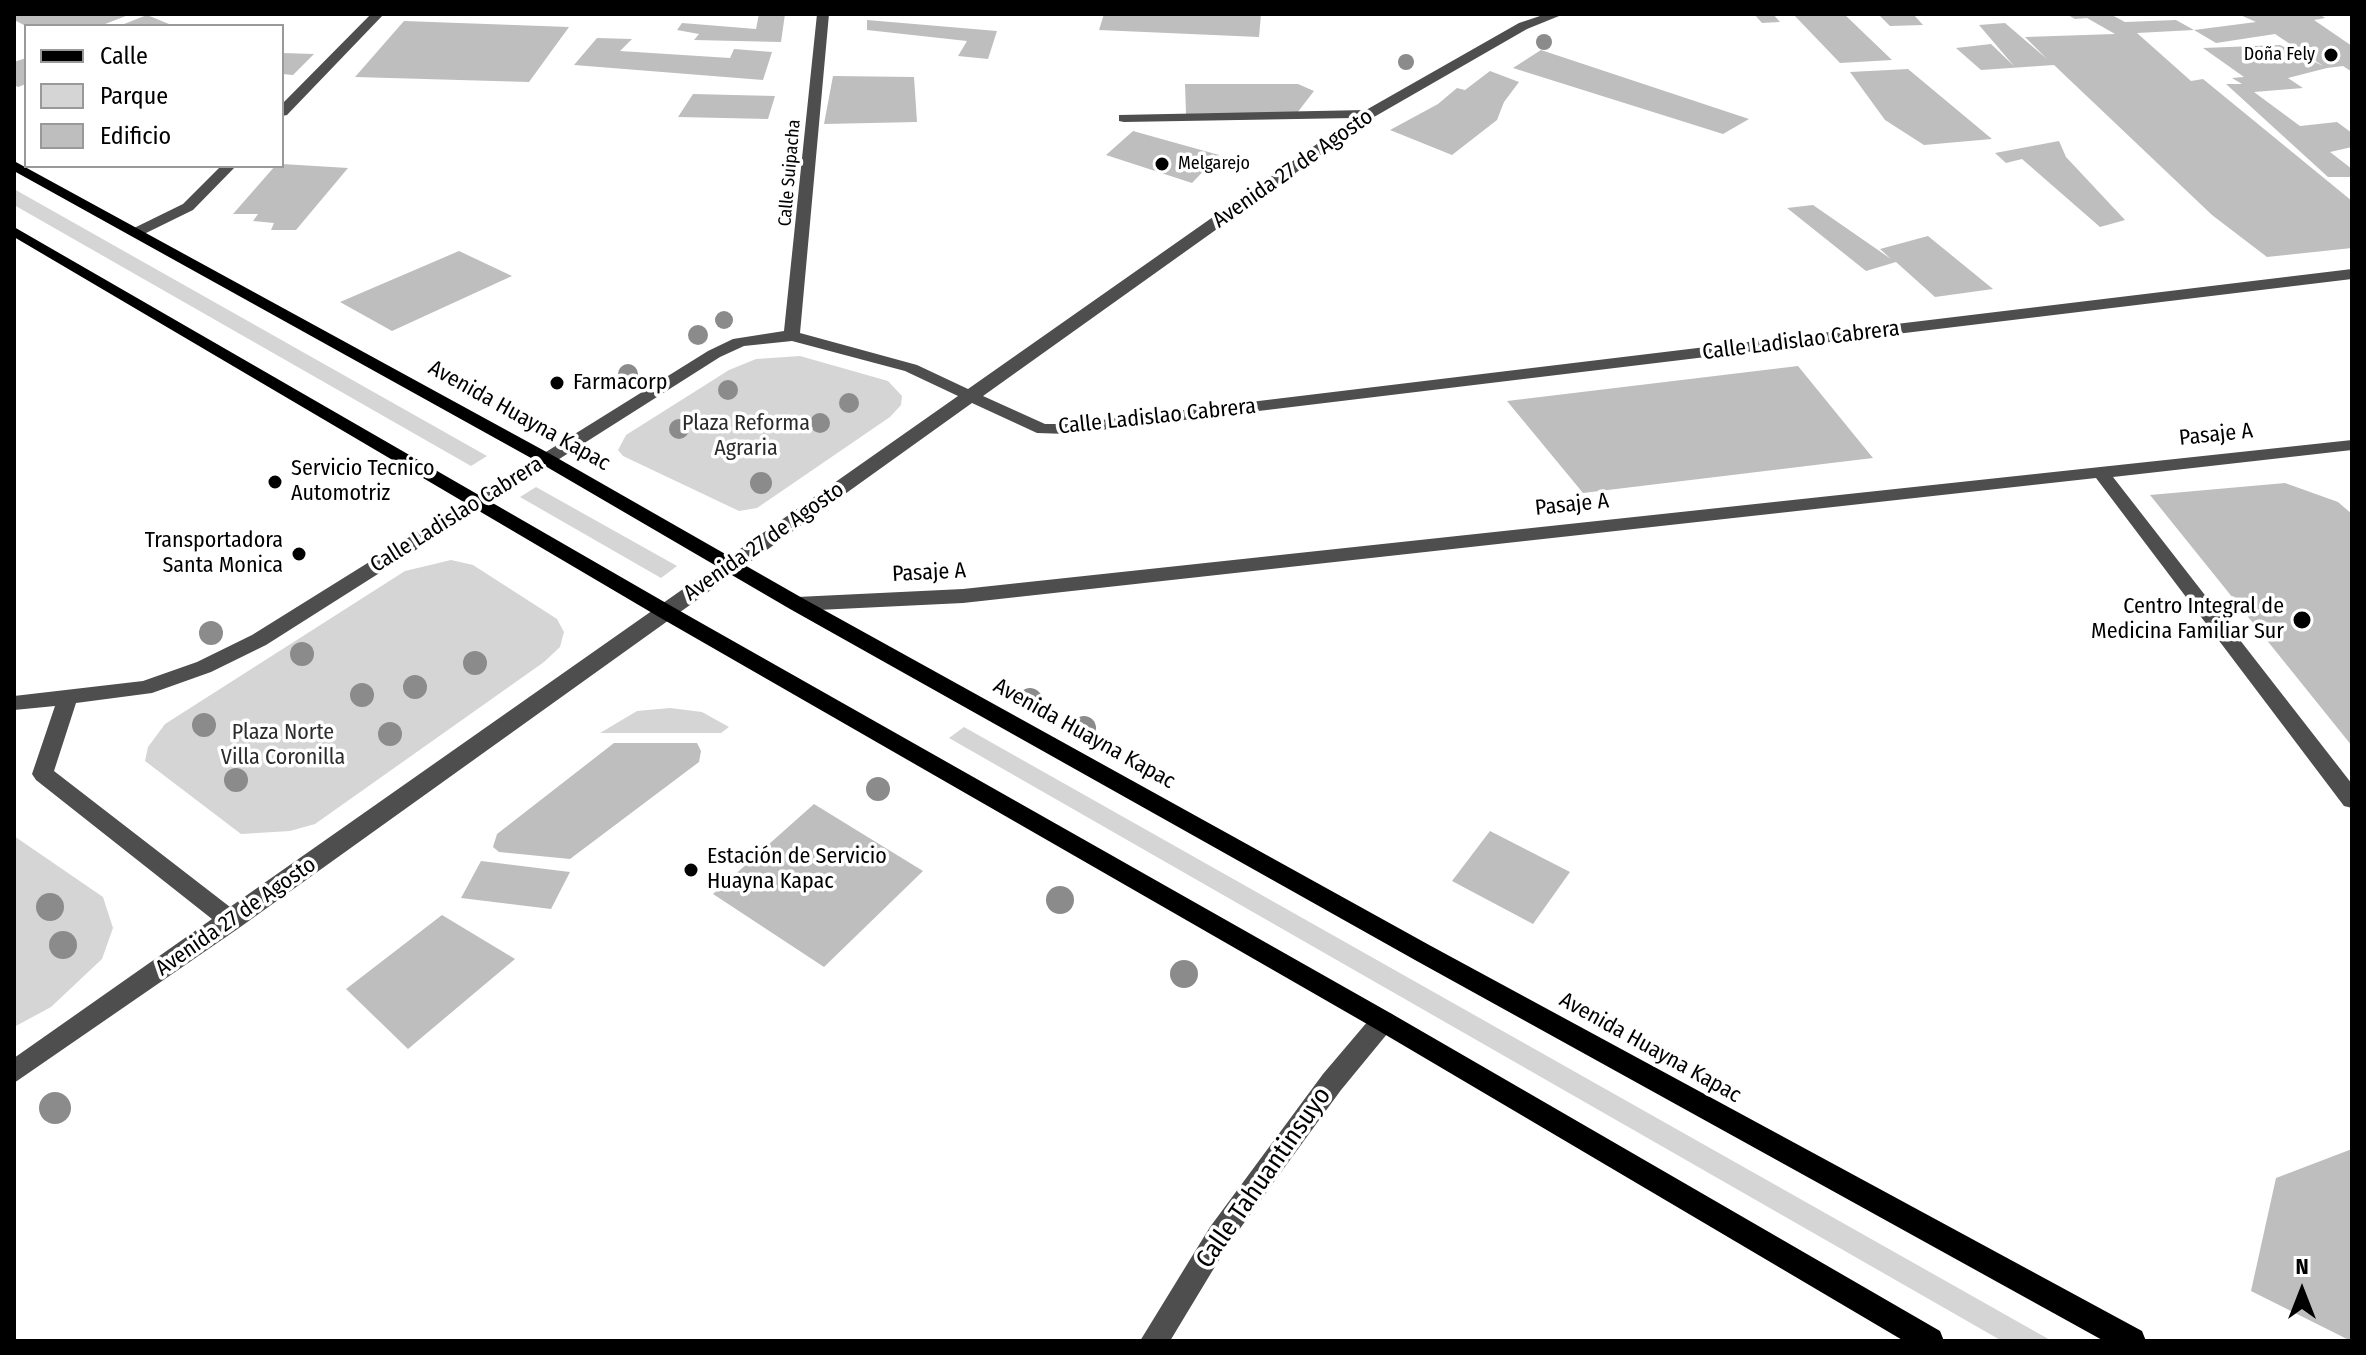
<!DOCTYPE html>
<html>
<head>
<meta charset="utf-8">
<style>
  body { margin:0 }
  #map { position:relative; width:2366px; height:1355px; overflow:hidden; background:#fff; font-family:"Fira Sans Condensed",sans-serif }
  canvas { display:block }
  .frame { position:absolute; inset:0; border:16px solid #000; pointer-events:none }
  .legend { position:absolute; left:24px; top:24px; width:260px; height:144px; box-sizing:border-box; background:#fff; border:2px solid #999; margin:0; padding:10px 14px; list-style:none; font-size:24px; color:#000 }
  .legend li { display:flex; align-items:center; gap:16px; height:40px }
  .legend b { width:40px; border:2px solid #999 }
  .north { position:absolute; left:2262px; top:1251px; width:80px; height:80px; -webkit-text-stroke:6px #fff; paint-order:stroke; rotate:0deg; font-size:22px; font-weight:700; line-height:32px; text-align:center; color:#000 }
  .north::after { content:''; display:block; margin:auto; width:28px; height:36px; background:#000; clip-path:polygon(50% 0,100% 100%,50% 72%,0 100%) }
</style>
</head>
<body>
<div id="map">
<canvas width="2366" height="1355"></canvas>
<div class="frame"></div>
<ul class="legend">
<li><b style="height:10px;background:#000"></b>Calle</li>
<li><b style="height:22px;background:#d5d5d5"></b>Parque</li>
<li><b style="height:22px;background:#bebebe"></b>Edificio</li>
</ul>
<div class="north">N</div>
</div>
<script>
const ctx = document.querySelector('canvas').getContext('2d');
ctx.lineJoin = 'round';
function fillPath(path, color) {
  ctx.fillStyle = color;
  ctx.fill(path, 'evenodd');
}
function toPath(rows) {
  const path = new Path2D();
  for (const r of rows) {
    path.moveTo(r[0], r[1]);
    for (let i = 2; i < r.length; i += 2) path.lineTo(r[i], r[i + 1]);
  }
  return path;
}
function trace(path, color, width, dash) {
  ctx.strokeStyle = color;
  ctx.lineWidth = width;
  ctx.lineCap = dash ? 'butt' : 'round';
  ctx.setLineDash(dash || []);
  ctx.stroke(path);
}
function write(font, color, halo, rows, align = 'center') {
  ctx.font = font + ' "Fira Sans Condensed",sans-serif';
  ctx.lineWidth = 7;
  ctx.setLineDash([]);
  ctx.textBaseline = 'middle';
  ctx.strokeStyle = halo;
  ctx.fillStyle = color;
  for (const [text, x, y, turn = 0] of rows) {
    ctx.save();
    ctx.translate(x, y);
    ctx.rotate((+turn || 0) * Math.PI / 180);
    ctx.textAlign = isNaN(turn) ? turn : align;
    if (halo) ctx.strokeText(text, 0, 0);
    ctx.fillText(text, 0, 0);
    ctx.restore();
  }
}
fillPath(toPath([
  [14,189,487,456,471,466,14,205],
  [800,356,888,381,902,396,901,405,890,417,757,508,739,511,623,456,618,450,626,435,729,370,756,359],
  [536,487,677,566,661,578,520,497],
  [451,560,473,565,557,619,564,632,560,647,544,662,315,824,290,831,241,834,145,761,148,747,165,724,405,571],
  [670,708,702,712,729,727,721,733,600,733,637,711],
  [964,727,2052,1341,2002,1341,949,738],
  [14,836,103,897,113,928,102,959,51,1007,14,1027]
]), '#d5d5d5');
fillPath(toPath([
  [14,14,131,14,100,26,26,26,14,20],
  [759,14,785,14,781,42,694,40,699,34,677,30,682,23,756,29],
  [1104,14,1261,14,1259,37,1099,30],
  [1754,14,1773,14,1780,22,1762,23],
  [1793,14,1844,14,1892,60,1840,63],
  [1878,14,1913,14,1923,25,1890,26],
  [2066,14,2110,14,2125,22,2176,20,2194,30,2137,33,2191,81,2203,79,2352,201,2352,248,2267,257,2212,215,2054,65,1981,70,1956,48,1991,44,2014,66,1979,25,2005,23,2047,59,2025,37,2115,34,2087,18,2075,19],
  [2238,14,2319,14,2325,18,2314,20,2352,46,2352,72,2343,66,2327,68,2288,78,2303,88,2254,92,2300,126,2337,122,2352,133,2352,147,2330,152,2352,169,2352,177,2328,177,2226,84,2242,84,2232,78,2244,77,2203,48,2280,45,2323,66,2275,34,2216,43,2194,30,2256,22],
  [147,15,169,24,119,26],
  [867,20,997,31,988,59,958,56,967,41,867,30],
  [404,21,569,27,529,82,355,77],
  [597,38,632,39,620,51,730,58,734,49,772,52,763,80,574,65],
  [1541,50,1749,119,1723,134,1513,68],
  [282,53,314,54,293,75,282,74],
  [26,58,26,84,18,87,14,85,14,62],
  [1908,69,1992,139,1924,145,1885,120,1850,72],
  [1490,71,1519,82,1504,102,1497,120,1452,155,1390,130,1438,104,1457,88,1465,90],
  [833,76,914,77,917,122,824,124],
  [1185,84,1298,84,1314,91,1297,113,1186,114],
  [693,94,775,96,768,119,678,117],
  [1133,131,1219,155,1192,183,1106,155],
  [2059,141,2066,157,2125,220,2100,227,2022,159,2006,163,1995,153],
  [282,164,348,168,296,230,271,230,274,223,253,221,258,214,233,214,275,166],
  [1813,205,1891,259,1880,249,1928,236,1993,289,1935,297,1896,262,1866,271,1787,208],
  [459,251,512,276,392,331,340,302],
  [1798,366,1873,458,1583,493,1507,401],
  [2285,483,2338,502,2352,514,2352,746,2150,495],
  [614,743,697,743,701,751,699,762,570,859,499,852,493,847,497,834],
  [814,804,923,871,824,967,713,894],
  [1490,831,1570,872,1533,924,1452,881],
  [481,861,570,872,551,909,461,898],
  [442,915,515,959,408,1049,346,989],
  [2352,1149,2352,1341,2351,1341,2251,1291,2276,1178]
]), '#bebebe');
fillPath(toPath([
  [371,14,384,14,287,115,282,116,282,104,371,14],
  [817,14,829,14,800,333,917,365,968,389,1354,118,1124,122,1119,121,1119,115,1366,110,1519,23,1546,14,1564,14,1527,29,1374,117,983,396,1045,424,1068,424,2352,269,2352,279,1068,434,1037,433,972,403,239,928,14,1083,14,1058,212,919,36,780,32,774,55,706,14,710,14,696,143,681,197,662,252,635,708,351,733,339,784,331,817,14],
  [792,341,905,371,958,396,230,907,54,771,76,703,152,693,211,672,266,645,720,357,744,346,792,341],
  [221,166,236,166,193,210,142,235,132,235,132,229,183,204,221,166],
  [2352,440,2352,450,2113,477,2352,784,2352,808,2344,806,2096,478,963,603,797,611,787,604,797,597,963,589,2352,440],
  [1383,1011,1392,1014,1395,1021,1392,1028,1341,1090,1228,1245,1170,1341,1140,1341,1210,1227,1323,1074,1374,1014,1383,1011]
]), '#4e4e4e');
fillPath(toPath([
  [14,161,552,455,804,599,1431,946,2142,1331,2146,1341,2104,1341,1415,960,790,609,540,463,14,171,14,161],
  [14,227,673,607,1392,1014,1940,1331,1944,1341,1904,1341,1374,1028,659,617,14,237,14,227]
]), '#000');
ctx.fillStyle = '#8b8b8b';
for (const [x, y, r] of [
  [1544,42,8],
  [1406,62,8],
  [724,320,9],
  [698,335,10],
  [628,374,10],
  [728,390,10],
  [849,403,10],
  [820,423,10],
  [679,429,10],
  [761,483,11],
  [211,633,12],
  [302,654,12],
  [475,663,12],
  [415,687,12],
  [362,695,12],
  [1030,700,12],
  [204,725,12],
  [1084,728,12],
  [390,734,12],
  [236,780,12],
  [878,789,12],
  [1060,900,14],
  [50,907,14],
  [63,945,14],
  [1184,974,14],
  [55,1108,16]
]) {
  ctx.beginPath();
  ctx.arc(x, y, r, 0, 2 * Math.PI);
  ctx.fill();
}
for (const [x, y, r, color] of [
  [2331,55,8,"#000"],
  [1162,164,8,"#000"],
  [557,383,8,"#000"],
  [275,482,8,"#000"],
  [299,554,8,"#000"],
  [2302,620,10,"#000"],
  [691,870,8,"#000"]
]) {
  const dot = new Path2D();
  dot.arc(x, y, r, 0, 2 * Math.PI);
  ctx.fillStyle = color;
  ctx.fill(dot);
  trace(dot, '#fff', 3);
}
write('18px', '#000', '#fff', [
  ["Doña Fely",2315,55],
  ["Melgarejo",1178,164,"left"]
], 'right');
write('18px', '#000', '#fff', [
  ["Calle Suipacha",790,173,-85]
]);
write('22px', '#000', '#fff', [
  ["Avenida 27 de Agosto",1293,169,-35],
  ["Calle Ladislao Cabrera",1801,341,-7],
  ["Avenida Huayna Kapac",519,416,29],
  ["Calle Ladislao Cabrera",1157,417,-6],
  ["Pasaje A",2216,435,-6],
  ["Pasaje A",1572,505,-6],
  ["Calle Ladislao Cabrera",457,515,-32],
  ["Avenida 27 de Agosto",764,542,-35],
  ["Pasaje A",929,573,-3],
  ["Avenida Huayna Kapac",1084,734,29],
  ["Avenida 27 de Agosto",236,917,-35],
  ["Avenida Huayna Kapac",1650,1048,29]
]);
write('22px', '#000', '#fff', [
  ["Farmacorp",573,383],
  ["Servicio Tecnico",291,469],
  ["Automotriz",291,494],
  ["Transportadora",283,541,"right"],
  ["Santa Monica",283,566,"right"],
  ["Centro Integral de",2284,607,"right"],
  ["Medicina Familiar Sur",2284,632,"right"],
  ["Estación de Servicio",707,857],
  ["Huayna Kapac",707,882]
], 'left');
write('22px', '#2c2c2c', '#fff', [
  ["Plaza Reforma",746,424],
  ["Agraria",746,449],
  ["Plaza Norte",283,733],
  ["Villa Coronilla",283,758]
]);
write('26px', '#000', '#fff', [
  ["Calle Tahuantinsuyo",1264,1178,-55]
]);
</script>
</body>
</html>
